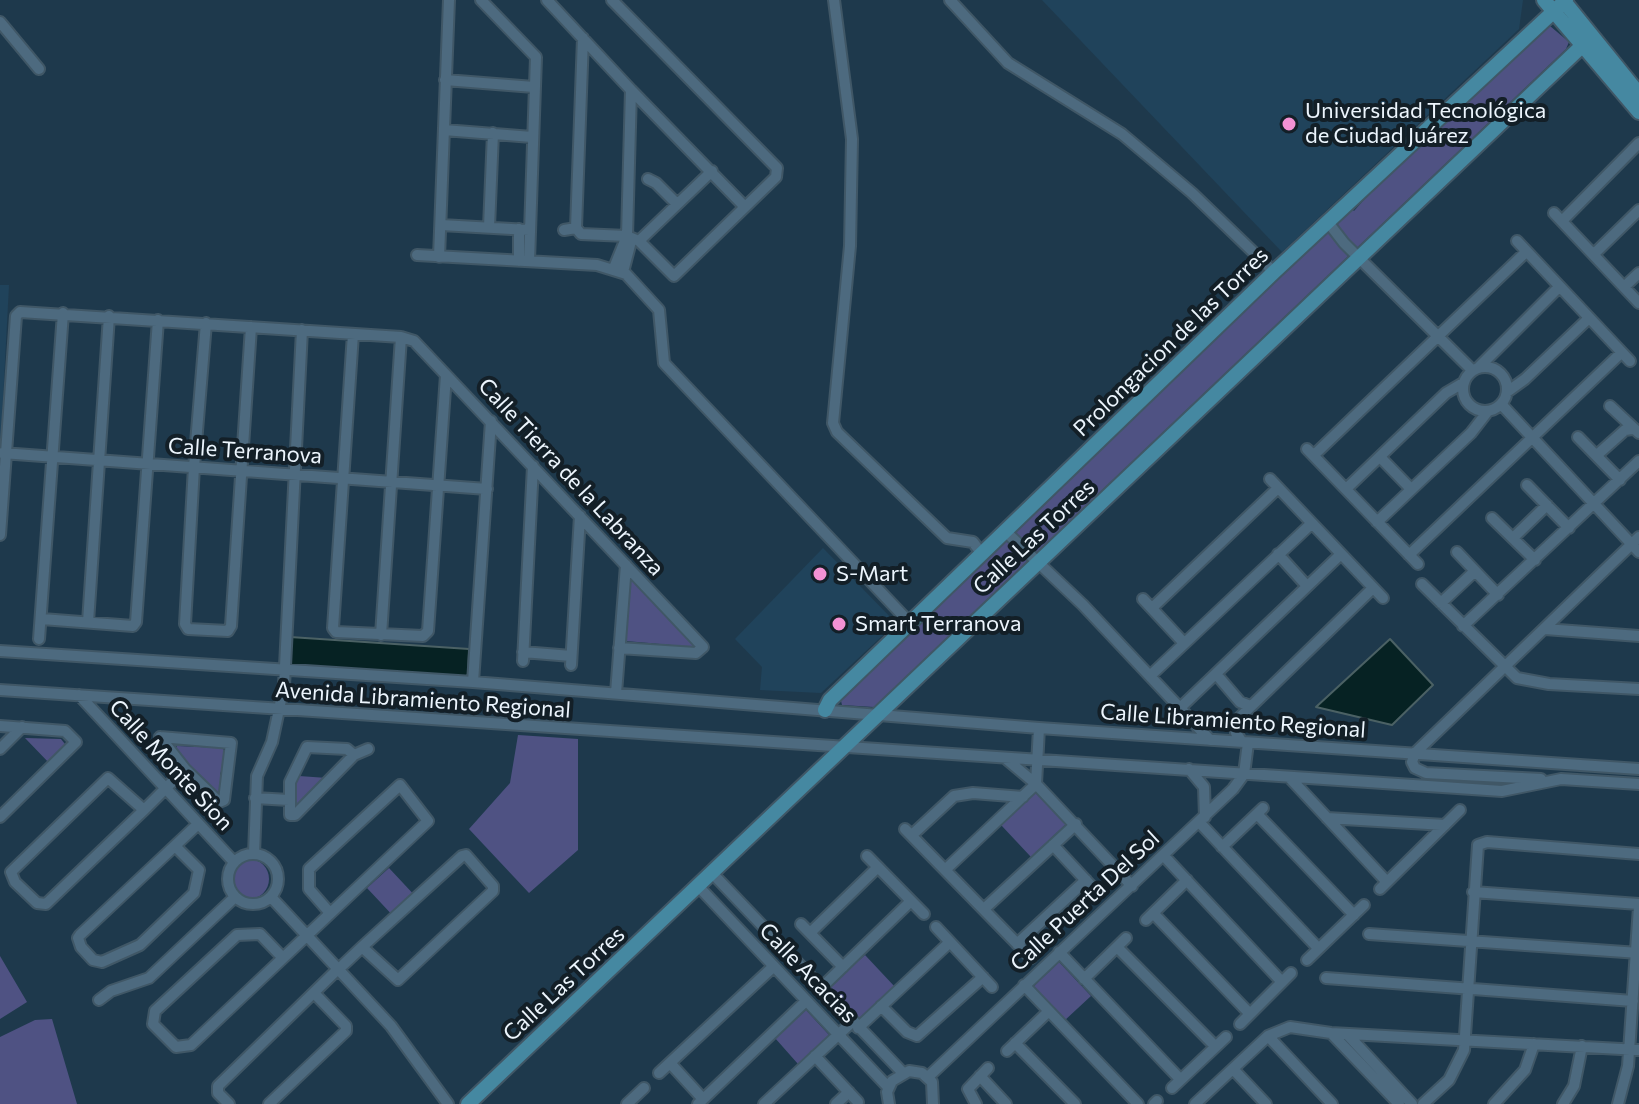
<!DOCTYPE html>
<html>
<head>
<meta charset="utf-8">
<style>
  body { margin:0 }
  canvas { display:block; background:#1e394c }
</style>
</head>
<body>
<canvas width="1639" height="1104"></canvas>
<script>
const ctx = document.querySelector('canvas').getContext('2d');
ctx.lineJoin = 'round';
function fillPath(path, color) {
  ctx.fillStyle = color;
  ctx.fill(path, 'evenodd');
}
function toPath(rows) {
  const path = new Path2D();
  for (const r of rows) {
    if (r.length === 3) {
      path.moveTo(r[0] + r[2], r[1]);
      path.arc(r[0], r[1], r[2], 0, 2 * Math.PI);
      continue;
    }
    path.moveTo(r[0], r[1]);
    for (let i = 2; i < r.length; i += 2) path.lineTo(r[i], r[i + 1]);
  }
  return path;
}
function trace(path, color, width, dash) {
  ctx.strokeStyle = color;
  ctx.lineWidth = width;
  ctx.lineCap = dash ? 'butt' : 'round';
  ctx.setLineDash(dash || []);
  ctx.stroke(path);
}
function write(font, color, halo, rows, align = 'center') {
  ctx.font = font + ' Commissioner,sans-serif';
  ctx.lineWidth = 8;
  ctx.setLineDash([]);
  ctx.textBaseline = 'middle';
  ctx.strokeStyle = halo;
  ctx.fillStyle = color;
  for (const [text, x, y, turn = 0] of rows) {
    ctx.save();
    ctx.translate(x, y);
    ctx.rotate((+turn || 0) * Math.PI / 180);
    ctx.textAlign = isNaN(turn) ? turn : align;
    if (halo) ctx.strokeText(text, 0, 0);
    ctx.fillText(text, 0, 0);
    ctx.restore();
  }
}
fillPath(toPath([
  [1042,0,1523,0,1519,29,1282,252],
  [0,285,9,285,1,437,0,437],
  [823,548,896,623,821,693,760,690,762,667,735,639]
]), '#20435b');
fillPath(toPath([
  [1550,26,1569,42,1566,49,874,707,842,705,841,701,1274,272,1349,207,1354,211,1394,166],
  [634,580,695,645,694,647,626,641,629,581],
  [518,735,578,739,578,850,529,893,469,829,510,783],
  [25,738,61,739,68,748,51,765],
  [177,746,222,748,228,754,220,774,220,793,215,796,173,752],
  [299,776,327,778,297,808,294,785],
  [1035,792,1066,824,1031,857,1001,825],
  [249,879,20],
  [389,868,418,899,396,919,367,888],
  [865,955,895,987,860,1019,830,986],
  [0,956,27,1002,0,1019],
  [1059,962,1091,996,1064,1021,1032,988],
  [806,1010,830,1036,798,1064,775,1038],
  [52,1019,77,1104,0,1104,0,1037,35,1020]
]), '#4f5283');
const water = toPath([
  [290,637,469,649,468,677,289,665,290,637],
  [1390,639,1433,685,1392,725,1316,707,1390,639]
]);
fillPath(water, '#062223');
trace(water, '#4b6164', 2);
const minor = toPath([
  [481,0,536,57,529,261],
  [547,0,631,90],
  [834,0,852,139,850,246,833,423,837,432,947,538,973,542,982,554],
  [950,0,1008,63,1122,134,1192,193,1274,272],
  [0,22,39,69],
  [445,80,534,87],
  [444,130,532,137],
  [648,179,656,183,677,204],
  [1554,213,1639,303],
  [1327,221,1344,243,1472,370],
  [1562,221,1639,143],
  [441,225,529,230],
  [489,227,493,133],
  [576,228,583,38],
  [564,230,576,228,581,234,627,236,639,241,674,276,776,177,777,168,612,0],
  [639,241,712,171],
  [1517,241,1630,361],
  [1594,254,1639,210],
  [417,255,597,265,626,274,659,310,664,363,910,623],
  [439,257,449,0],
  [519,261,519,229],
  [614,268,627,236],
  [623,272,630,245,627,236,631,90,745,207],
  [1624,287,1639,273],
  [206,323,194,467,185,624,188,629,228,631,231,626,251,327],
  [353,334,333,628,336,632,423,636,428,631,446,375],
  [1485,389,22],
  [1479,367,1559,287],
  [1507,392,1525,379,1588,319],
  [1501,404,1639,552],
  [1610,406,1639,433],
  [1578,437,1620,480],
  [1307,449,1418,564],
  [2,453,487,489],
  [1314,455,1526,252],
  [1597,455,1625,430,1632,429],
  [1380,457,1411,489],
  [1270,479,1383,598],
  [1527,485,1569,528],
  [1346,489,1446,393,1463,383],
  [1492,518,1535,560],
  [1377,522,1471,433,1488,411],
  [1005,531,1083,605,1210,740],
  [0,535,16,316,20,312,401,337,414,341,703,647,696,653,619,648],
  [1513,538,1547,505],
  [1457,552,1498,595],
  [1278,554,1307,586],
  [1409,555,1621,353],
  [1422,584,1517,678,1549,684,1639,689],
  [1143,599,1183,642],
  [1441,603,1475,571],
  [1152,608,1278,488],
  [42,619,133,626,136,622,158,320],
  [88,622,109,316],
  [1463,626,1639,461],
  [1545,629,1639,636],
  [381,635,401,337],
  [39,639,63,313],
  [0,651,473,682,1039,728,1639,769],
  [523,652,571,656],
  [523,661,533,466],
  [571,665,580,516],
  [1216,674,1240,702,1250,706],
  [1151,675,1311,524],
  [473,682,491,421],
  [0,690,1502,791,1561,779,1639,784],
  [616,693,626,565],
  [79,695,234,862],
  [1181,707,1340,555],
  [0,726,65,731,76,742,0,817],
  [160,737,231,743,224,800,219,802,185,769,160,737],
  [1242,742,1236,733,1237,720,1373,588],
  [0,749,22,727],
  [354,755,347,749,307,747,290,782,290,815,295,815,354,755,368,749],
  [1005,758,1036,784,1132,886],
  [1189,769,1204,787,1205,817],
  [1289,777,1387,882],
  [1541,779,1426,773,1415,768,1412,762,1415,753,1639,537],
  [1036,784,1039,728],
  [255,798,289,800],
  [144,810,108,778,11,872,15,882,37,903,46,904,144,810,185,769],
  [1257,814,1354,915],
  [1327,818,1445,825],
  [1199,822,1318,948],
  [905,829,1031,958],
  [912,835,954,796,973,793,1023,797],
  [1053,845,1094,889],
  [175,846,199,870,194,893,140,945,102,962,93,960,81,947,78,938,80,935,197,825],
  [1222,847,1263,808],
  [253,879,25],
  [254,854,257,776,272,742,284,686,302,330],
  [867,856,924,914],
  [1164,856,1282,982],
  [945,870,1036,784],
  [713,874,902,1072],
  [699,887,888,1087],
  [1380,889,1460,810],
  [1473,892,1639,904],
  [271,897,391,1026,448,1104],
  [984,909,1076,824],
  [1153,913,1250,1014],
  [1146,920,1187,880],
  [801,924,843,967],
  [936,927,992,987],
  [810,933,878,867],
  [1369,934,1639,953],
  [1017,944,1086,880],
  [1117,947,1215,1046],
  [1059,952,1180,1079],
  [283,958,260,934,237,935,155,1011,153,1024,176,1047,191,1045,428,821,400,785,309,869,309,889,330,913],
  [1307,960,1364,905],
  [1326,978,1633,1001],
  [1084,979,1126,938],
  [1024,985,1138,1104],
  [820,989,911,901],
  [99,1000,111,991,149,978,235,897],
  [881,1006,907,1032,917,1036,983,977],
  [1240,1024,1291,973],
  [858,1028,950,942],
  [1331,1033,1399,1104],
  [1347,1034,1412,1104],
  [1268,1036,1332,1104],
  [1015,1043,1075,1104],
  [1007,1051,1049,1011],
  [815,1056,858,1102],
  [670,1063,703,1099],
  [1233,1069,1266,1104],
  [659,1073,773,967],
  [980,1076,1006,1104],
  [928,1077,1233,789,1244,774,1248,743],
  [1172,1088,1226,1037],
  [229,1104,218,1093,218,1086,337,970,343,965,362,947,462,856,466,855,493,886,493,891,398,980,362,947],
  [269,1104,346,1031,346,1026,314,993],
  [627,1104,644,1088],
  [698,1104,806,1001],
  [764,1104,852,1022],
  [836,1104,849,1092],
  [889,1104,887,1092,892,1081,909,1071,922,1073,932,1082,933,1104],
  [976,1104,968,1089,988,1068],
  [1154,1104,1157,1101],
  [1195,1104,1268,1036,1290,1027,1331,1033,1639,1050],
  [1423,1104,1449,1080,1464,1050,1478,845,1487,842,1639,854],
  [1494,1104,1525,1070,1534,1044],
  [1563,1104,1574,1086,1582,1046],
  [1618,1104,1628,1066,1639,907]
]);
const major = toPath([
  [1544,0,1639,112],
  [1563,0,1639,94],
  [825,710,830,700,1274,272,1566,0],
  [468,1104,1563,64,1584,44,1587,31]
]);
trace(minor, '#405766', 14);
trace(major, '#405766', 18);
trace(minor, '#4d6a7f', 10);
trace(major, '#4588a1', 14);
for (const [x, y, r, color] of [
  [1289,124,8,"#f491d4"],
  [820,574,8,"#f491d4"],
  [839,624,8,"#f491d4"]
]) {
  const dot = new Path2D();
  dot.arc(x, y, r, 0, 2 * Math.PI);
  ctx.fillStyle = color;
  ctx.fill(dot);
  trace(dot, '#131f27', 3);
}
write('22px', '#ecf5fd', '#131f27', [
  ["Universidad Tecnológica",1305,111],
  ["de Ciudad Juárez",1305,136],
  ["S-Mart",836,574],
  ["Smart Terranova",855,624]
], 'left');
write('22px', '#ecf5fd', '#131f27', [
  ["Prolongacion de las Torres",1171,342,-44],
  ["Calle Terranova",245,451,4],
  ["Calle Tierra de la Labranza",571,477,47],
  ["Calle Las Torres",1034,537,-43],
  ["Avenida Libramiento Regional",423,700,4],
  ["Calle Libramiento Regional",1233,721,4],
  ["Calle Monte Sion",171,765,47],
  ["Calle Puerta Del Sol",1085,901,-43],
  ["Calle Acacias",808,973,46],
  ["Calle Las Torres",564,984,-43]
]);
</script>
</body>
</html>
